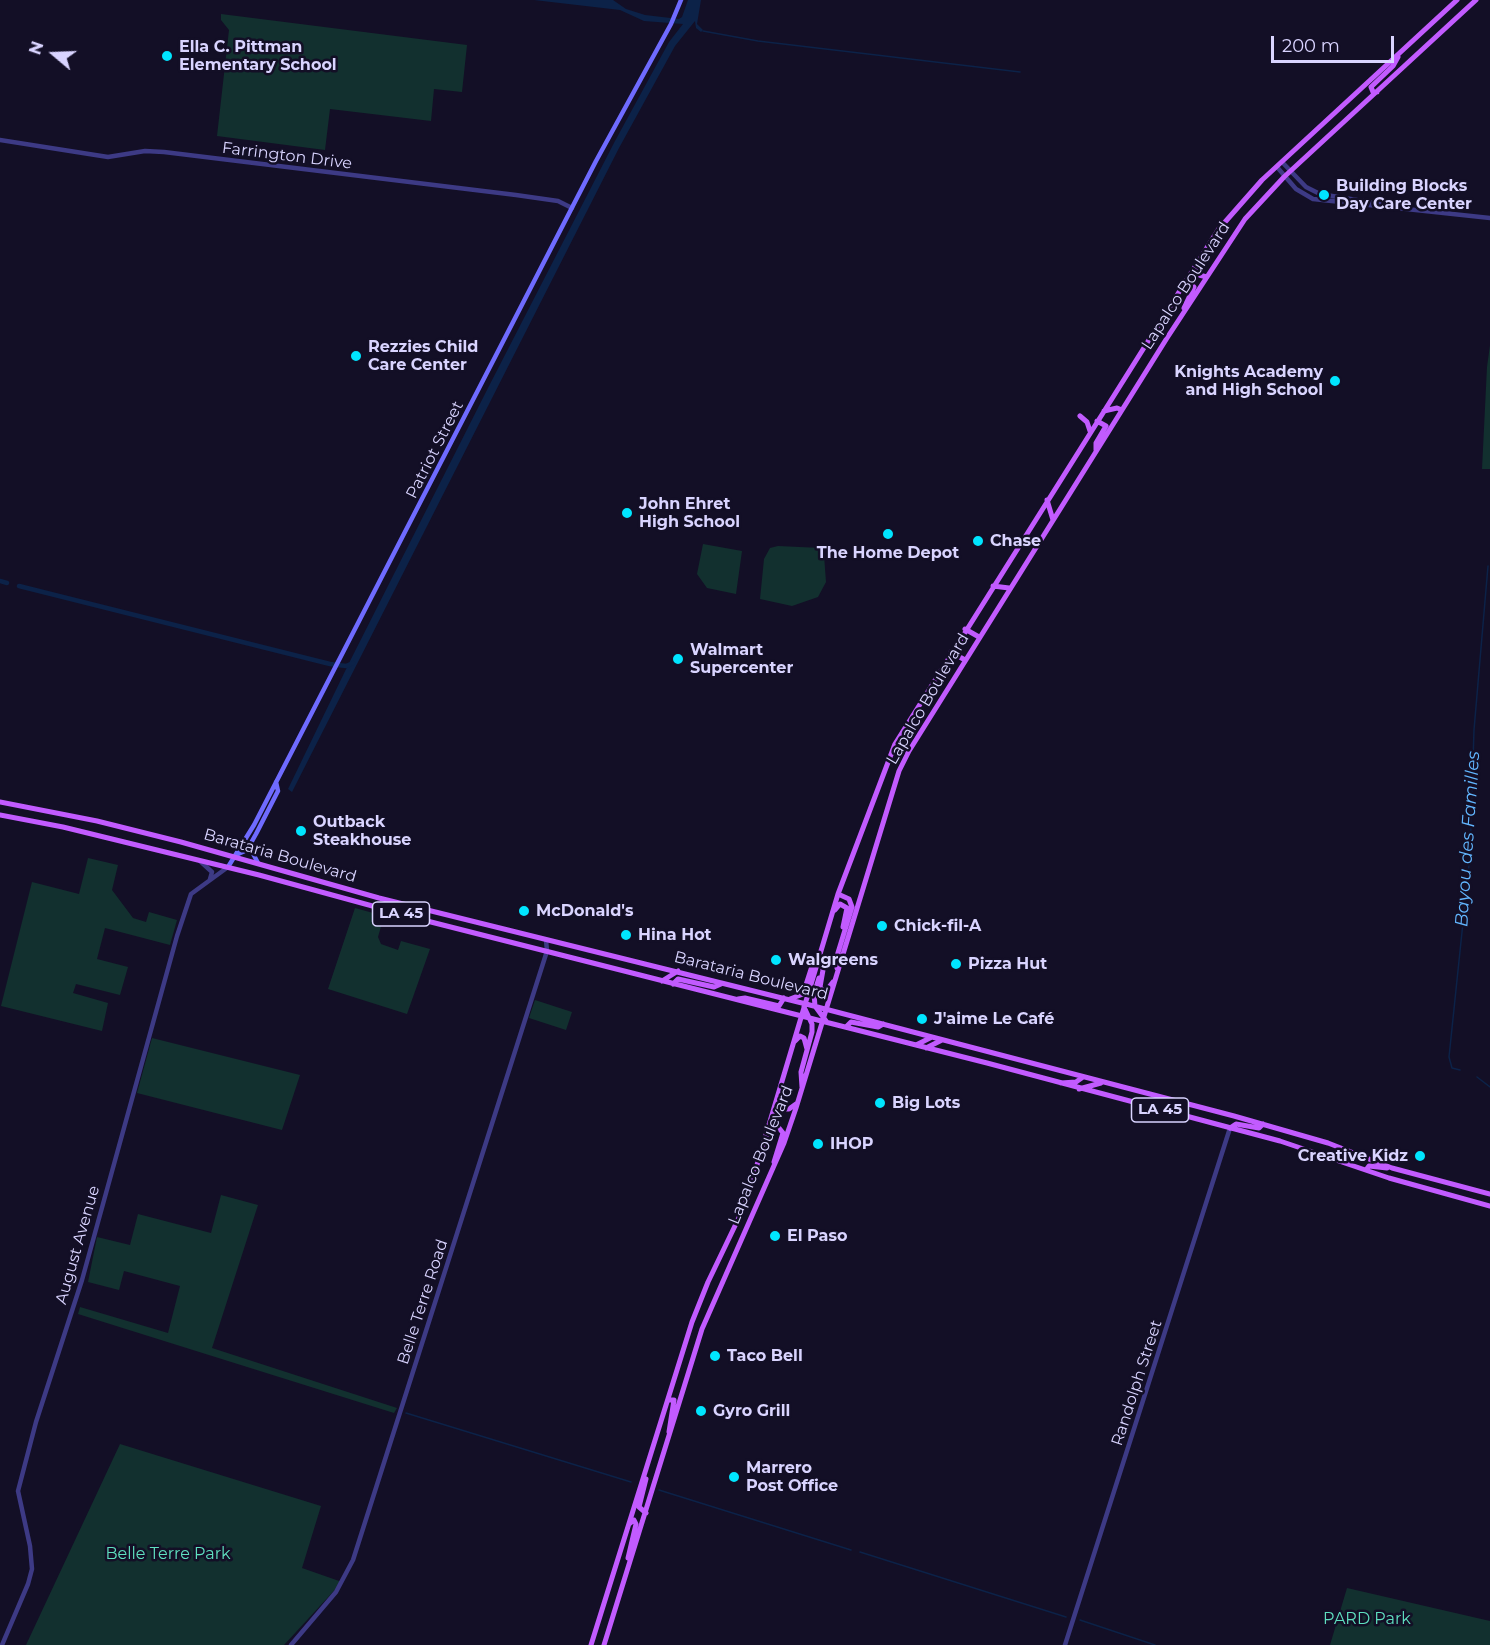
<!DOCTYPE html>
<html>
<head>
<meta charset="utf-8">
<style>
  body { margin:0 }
  #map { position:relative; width:1490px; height:1645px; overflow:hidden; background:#130f26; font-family:Montserrat,sans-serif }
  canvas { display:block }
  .north { position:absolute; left:24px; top:24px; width:60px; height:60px; -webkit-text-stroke:4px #130f26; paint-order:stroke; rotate:289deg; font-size:16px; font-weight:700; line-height:24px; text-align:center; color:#d9d4ff }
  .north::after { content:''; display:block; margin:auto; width:21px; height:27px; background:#d9d4ff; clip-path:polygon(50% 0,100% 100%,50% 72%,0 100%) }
  .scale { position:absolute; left:1271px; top:36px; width:123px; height:27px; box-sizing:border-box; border:3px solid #d9d4ff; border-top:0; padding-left:8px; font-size:18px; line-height:21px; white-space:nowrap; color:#d9d4ff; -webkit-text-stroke:4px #130f26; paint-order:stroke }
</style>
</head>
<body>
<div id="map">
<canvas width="1490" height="1645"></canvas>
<div class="north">N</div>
<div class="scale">200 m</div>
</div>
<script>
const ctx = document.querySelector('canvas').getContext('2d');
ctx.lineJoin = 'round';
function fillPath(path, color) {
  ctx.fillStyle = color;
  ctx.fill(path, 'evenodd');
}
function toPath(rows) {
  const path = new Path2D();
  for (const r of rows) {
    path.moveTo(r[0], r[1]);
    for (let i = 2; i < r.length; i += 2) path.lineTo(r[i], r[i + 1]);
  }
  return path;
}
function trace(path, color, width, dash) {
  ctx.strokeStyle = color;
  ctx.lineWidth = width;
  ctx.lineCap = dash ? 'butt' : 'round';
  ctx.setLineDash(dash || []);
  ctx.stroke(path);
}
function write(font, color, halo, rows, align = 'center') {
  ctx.font = font + ' Montserrat,sans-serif';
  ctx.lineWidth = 5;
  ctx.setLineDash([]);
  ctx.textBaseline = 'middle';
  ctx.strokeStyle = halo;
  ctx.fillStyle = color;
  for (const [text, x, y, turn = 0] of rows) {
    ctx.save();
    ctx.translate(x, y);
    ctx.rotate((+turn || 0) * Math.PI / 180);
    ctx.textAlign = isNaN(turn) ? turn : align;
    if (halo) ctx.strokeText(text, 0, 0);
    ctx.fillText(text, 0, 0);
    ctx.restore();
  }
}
fillPath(toPath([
  [221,14,467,45,462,92,434,89,431,121,330,109,325,150,217,136,229,30,221,20],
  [1490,345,1490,469,1482,469,1487,367],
  [703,544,742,551,736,594,707,588,697,574],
  [778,546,821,548,824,555,826,582,818,597,792,606,760,599,764,559,770,548],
  [88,858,118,865,112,890,133,918,146,922,149,912,177,920,170,945,105,928,97,959,128,967,120,995,76,984,73,993,108,1003,102,1031,1,1006,32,882,79,894],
  [355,908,384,916,378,937,381,944,398,950,401,941,430,949,407,1014,328,989],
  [535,1000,572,1012,566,1030,529,1018],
  [152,1038,300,1075,282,1130,137,1093],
  [221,1195,258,1205,212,1348,397,1408,394,1413,78,1314,80,1307,168,1333,180,1286,124,1271,119,1290,88,1282,97,1237,130,1245,138,1214,211,1233],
  [120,1444,321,1506,302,1568,342,1582,284,1645,26,1645],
  [1347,1588,1490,1621,1490,1645,1330,1645]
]), '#12302f');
fillPath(toPath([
  [534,0,613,0,626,9,645,15,679,19,682,17,688,0,701,0,697,24,703,30,701,32,696,28,695,21,675,46,619,148,292,792,288,789,349,663,489,386,615,141,669,42,683,24,644,21,620,10]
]), '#0c2248');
trace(toPath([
  [703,31,758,41,1020,72],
  [1460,1070,1452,1068,1449,1057,1470,855,1474,730,1488,566],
  [1477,1077,1490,1087],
  [406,1413,631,1482],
  [659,1490,851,1550],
  [860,1552,1066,1617],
  [1080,1620,1155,1645]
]), '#0c2248', 1.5);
trace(toPath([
  [0,581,7,583],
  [19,586,330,664,346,666,353,663]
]), '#0c2248', 4.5);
trace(toPath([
  [0,140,108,157,145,151,164,152,516,195,558,201,572,208],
  [1282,162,1306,187,1320,194,1393,206],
  [1277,167,1296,189,1313,199,1490,218],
  [200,861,212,872,210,879],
  [2,1645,28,1584,32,1569,30,1546,18,1491,36,1422,82,1280,177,936,191,894,228,867],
  [291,1645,336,1592,353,1560,547,951,546,940],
  [1065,1645,1230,1128]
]), '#3d3a85', 4.5);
trace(toPath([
  [250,848,258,863],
  [236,855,247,850,256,834,278,791,276,782],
  [228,867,254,825,596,161,671,24,681,0]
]), '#6f6bff', 4.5);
trace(toPath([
  [1377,92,1373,92,1371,87,1393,66,1398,57],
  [1207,277,1199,275,1198,270,1212,248,1213,239],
  [1183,285,1189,282,1194,287,1184,308],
  [1104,411,1117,408,1122,410],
  [1080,416,1087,422,1090,431],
  [1096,450,1096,443,1106,426,1097,421],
  [1047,500,1053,520],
  [993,586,1009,588],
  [965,629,979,637],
  [951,652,965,660],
  [900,736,901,749,909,751],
  [0,802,97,821,181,842,379,898,806,1004,1234,1116,1328,1143,1392,1168,1490,1194],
  [0,815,63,827,259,875,431,922,987,1063,1280,1141,1389,1178,1490,1206],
  [835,910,840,904,847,908,843,927],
  [837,968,837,956,852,907,849,899,838,894],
  [819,978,814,994,815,1006,826,1021],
  [662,981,678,971],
  [673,984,678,979,714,987,721,984],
  [738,999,745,998,779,1006,784,998],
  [790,999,803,994,814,960,820,955,823,970,820,987,823,991,826,991,833,982],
  [846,1027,851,1022,878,1027,883,1024],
  [795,1041,800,1036,804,1038,807,1049],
  [916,1045,932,1037],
  [926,1048,942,1040],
  [1061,1083,1076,1082,1083,1077],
  [802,1087,801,1072,812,1032,812,1024,804,1007],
  [783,1089,781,1102,783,1109,789,1109,796,1104],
  [1079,1089,1101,1083],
  [1164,1109,1179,1108,1183,1103],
  [1230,1128,1236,1124,1259,1128,1263,1124],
  [766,1136,772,1129,779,1128,783,1133,774,1162],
  [1337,1157,1354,1159,1359,1156],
  [1366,1170,1369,1166,1387,1168],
  [668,1400,674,1400,669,1432],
  [646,1513,639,1507,646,1479],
  [628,1558,636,1524,634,1520,629,1524],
  [591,1645,692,1322,708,1282,745,1205,838,894,895,744,1218,230,1262,180,1457,0],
  [604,1645,702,1329,784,1143,796,1108,899,771,909,751,1167,338,1245,219,1284,177,1476,0]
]), '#c25bff', 5);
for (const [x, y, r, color] of [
  [167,56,6,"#00e5ff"],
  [1324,195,6,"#00e5ff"],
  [356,356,6,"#00e5ff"],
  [1335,381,6,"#00e5ff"],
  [627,513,6,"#00e5ff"],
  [888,534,6,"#00e5ff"],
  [978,541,6,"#00e5ff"],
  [678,659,6,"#00e5ff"],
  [301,831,6,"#00e5ff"],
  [524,911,6,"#00e5ff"],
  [882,926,6,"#00e5ff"],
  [626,935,6,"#00e5ff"],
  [776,960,6,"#00e5ff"],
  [956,964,6,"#00e5ff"],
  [922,1019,6,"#00e5ff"],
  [880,1103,6,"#00e5ff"],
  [818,1144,6,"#00e5ff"],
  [1420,1156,6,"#00e5ff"],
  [775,1236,6,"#00e5ff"],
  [715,1356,6,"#00e5ff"],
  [701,1411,6,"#00e5ff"],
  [734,1477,6,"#00e5ff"]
]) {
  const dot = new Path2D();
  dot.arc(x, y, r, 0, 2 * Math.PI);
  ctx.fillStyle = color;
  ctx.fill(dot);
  trace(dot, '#130f26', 2);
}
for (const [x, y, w] of [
  [401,914,57],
  [1160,1110,57]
]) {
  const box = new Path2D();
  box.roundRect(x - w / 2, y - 12, w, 24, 4.5);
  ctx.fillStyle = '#130f26';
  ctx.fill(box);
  trace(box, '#d9d4ff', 1.5);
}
write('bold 15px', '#d9d4ff', null, [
  ["LA 45",401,914],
  ["LA 45",1160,1110]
]);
write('bold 16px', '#d9d4ff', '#130f26', [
  ["Ella C. Pittman",179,47],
  ["Elementary School",179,65],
  ["Building Blocks",1336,186],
  ["Day Care Center",1336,204],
  ["Rezzies Child",368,347],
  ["Care Center",368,365],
  ["Knights Academy",1323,372,"right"],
  ["and High School",1323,390,"right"],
  ["John Ehret",639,504],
  ["High School",639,522],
  ["Chase",990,541],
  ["The Home Depot",888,553,"center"],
  ["Walmart",690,650],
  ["Supercenter",690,668],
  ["Outback",313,822],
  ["Steakhouse",313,840],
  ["McDonald's",536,911],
  ["Chick-fil-A",894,926],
  ["Hina Hot",638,935],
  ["Walgreens",788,960],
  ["Pizza Hut",968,964],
  ["J'aime Le Café",934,1019],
  ["Big Lots",892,1103],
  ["IHOP",830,1144],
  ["Creative Kidz",1408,1156,"right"],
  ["El Paso",787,1236],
  ["Taco Bell",727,1356],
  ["Gyro Grill",713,1411],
  ["Marrero",746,1468],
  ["Post Office",746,1486]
], 'left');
write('16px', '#d9d4ff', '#130f26', [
  ["Farrington Drive",287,156,7],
  ["Lapalco Boulevard",1186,286,-57],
  ["Patriot Street",435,450,-63],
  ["Lapalco Boulevard",928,699,-60],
  ["Barataria Boulevard",280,856,16],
  ["Barataria Boulevard",751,976,14],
  ["Lapalco Boulevard",761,1155,-68],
  ["August Avenue",78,1245,-74],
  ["Belle Terre Road",423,1302,-72],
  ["Randolph Street",1137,1383,-72]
]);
write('16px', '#5fe0c0', '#130f26', [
  ["Belle Terre Park",168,1554],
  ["PARD Park",1367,1619]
]);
write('italic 18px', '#62b6ff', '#130f26', [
  ["Bayou des Familles",1468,839,-86]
]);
</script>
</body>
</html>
